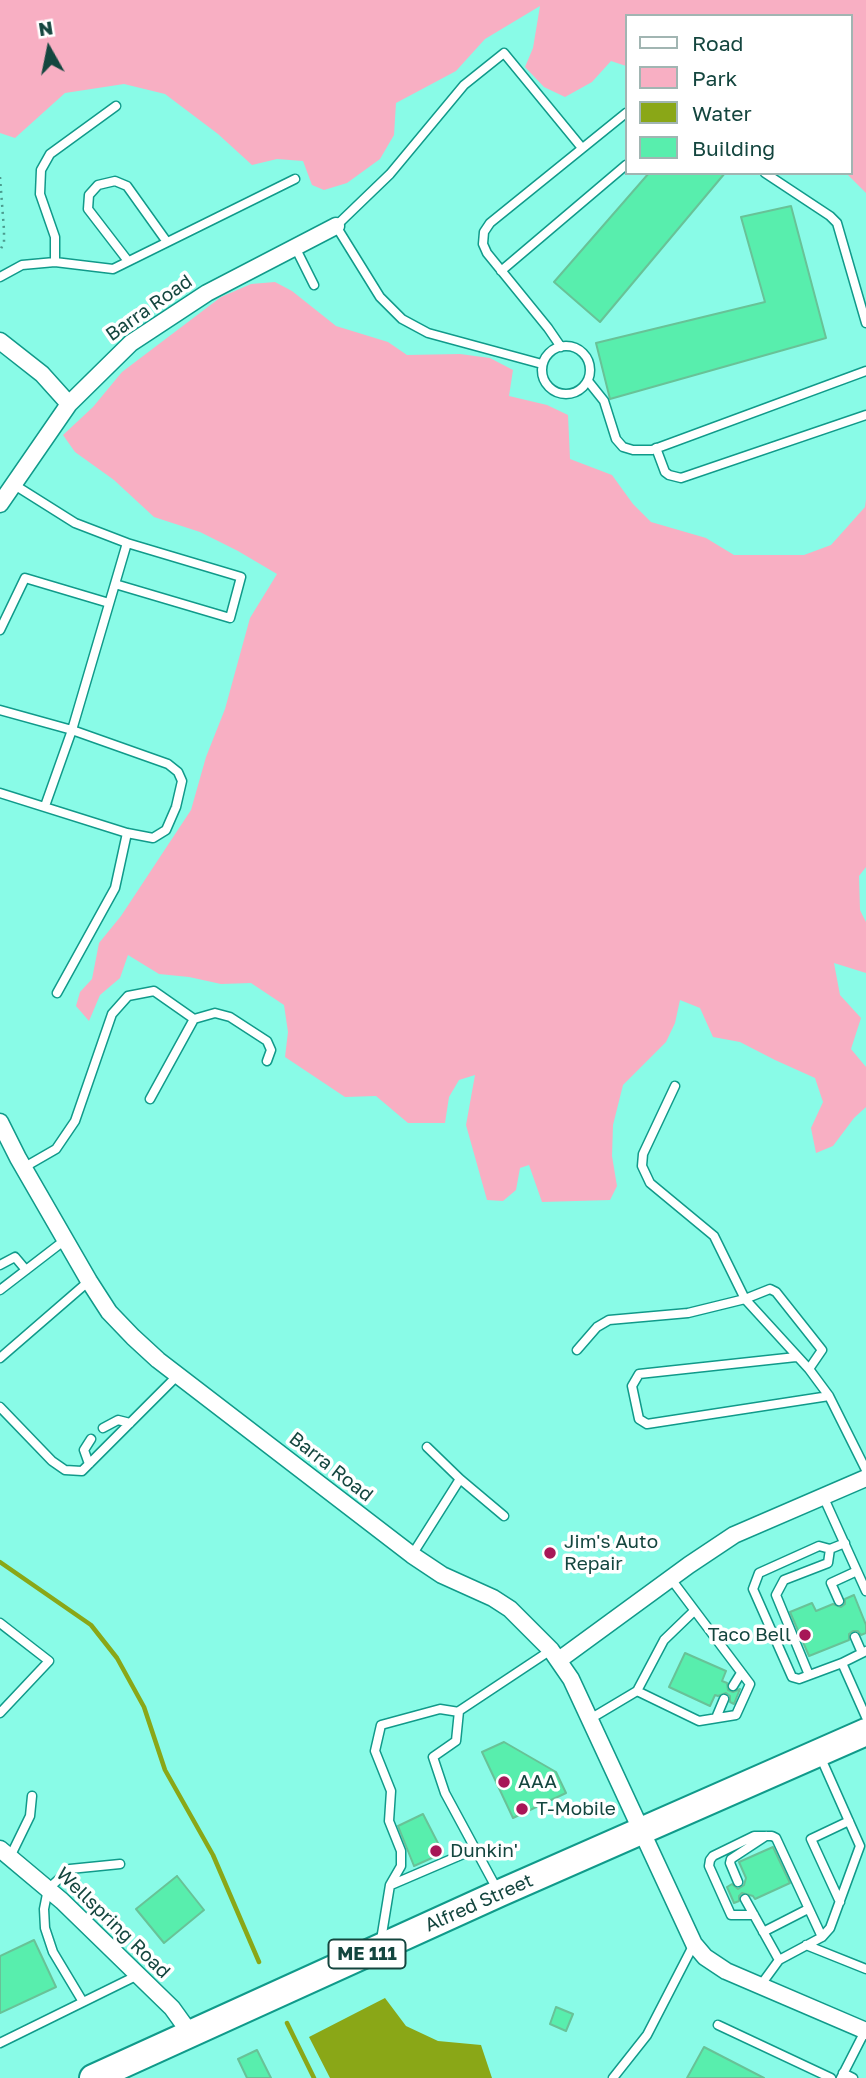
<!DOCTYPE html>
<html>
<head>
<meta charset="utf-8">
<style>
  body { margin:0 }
  #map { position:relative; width:866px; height:2078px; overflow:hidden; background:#89fbe7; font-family:"Golos Text",sans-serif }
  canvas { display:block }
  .legend { position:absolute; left:625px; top:14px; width:228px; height:161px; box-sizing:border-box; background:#fff; border:2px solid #a1b5b2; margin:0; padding:9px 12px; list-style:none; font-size:21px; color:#14463f }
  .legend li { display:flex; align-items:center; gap:14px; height:35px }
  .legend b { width:35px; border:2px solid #a1b5b2 }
  .north { position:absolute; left:14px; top:14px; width:70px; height:70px; -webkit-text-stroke:5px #fff; paint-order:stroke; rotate:351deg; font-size:19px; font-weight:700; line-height:28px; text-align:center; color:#14463f }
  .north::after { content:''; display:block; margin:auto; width:24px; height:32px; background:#14463f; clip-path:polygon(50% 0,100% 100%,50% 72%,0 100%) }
</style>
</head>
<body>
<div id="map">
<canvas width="866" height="2078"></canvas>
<ul class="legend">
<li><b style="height:9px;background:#fff"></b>Road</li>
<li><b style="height:19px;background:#f8afc3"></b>Park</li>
<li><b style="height:19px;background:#8aa717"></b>Water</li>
<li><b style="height:19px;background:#58eead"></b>Building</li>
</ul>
<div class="north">N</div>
</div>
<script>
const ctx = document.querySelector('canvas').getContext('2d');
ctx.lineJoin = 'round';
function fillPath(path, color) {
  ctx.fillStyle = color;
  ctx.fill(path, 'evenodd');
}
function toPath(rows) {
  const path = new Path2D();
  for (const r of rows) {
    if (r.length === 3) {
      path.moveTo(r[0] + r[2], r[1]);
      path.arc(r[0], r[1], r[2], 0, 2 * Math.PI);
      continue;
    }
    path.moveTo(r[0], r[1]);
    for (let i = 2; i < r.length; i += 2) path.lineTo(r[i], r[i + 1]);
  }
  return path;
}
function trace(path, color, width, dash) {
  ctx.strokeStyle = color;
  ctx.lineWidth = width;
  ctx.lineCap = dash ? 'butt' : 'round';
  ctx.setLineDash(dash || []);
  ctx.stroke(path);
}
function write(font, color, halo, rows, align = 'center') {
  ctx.font = font + ' "Golos Text",sans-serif';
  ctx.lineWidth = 7;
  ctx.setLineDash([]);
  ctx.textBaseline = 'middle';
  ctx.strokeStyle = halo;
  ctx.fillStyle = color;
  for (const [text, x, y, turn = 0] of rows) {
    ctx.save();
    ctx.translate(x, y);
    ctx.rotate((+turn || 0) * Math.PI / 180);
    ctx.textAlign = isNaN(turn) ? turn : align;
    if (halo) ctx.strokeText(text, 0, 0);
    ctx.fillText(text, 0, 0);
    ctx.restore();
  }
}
fillPath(toPath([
  [0,0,866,0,866,193,846,173,850,173,850,16,626,16,626,66,611,61,592,82,565,97,544,87,525,67,533,48,540,6,485,39,456,71,396,103,394,135,380,159,347,183,324,190,312,185,303,161,277,159,252,165,218,134,165,94,124,84,65,93,15,138,0,133],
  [275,282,292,291,336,326,388,342,407,355,460,354,490,358,513,370,509,396,547,405,568,415,570,459,612,475,633,504,651,522,706,538,734,555,804,555,831,545,865,507,866,499,866,867,859,876,860,910,866,922,866,973,834,963,840,995,861,1018,851,1049,866,1067,866,1107,854,1118,833,1146,816,1153,811,1128,823,1102,815,1078,775,1060,740,1042,713,1037,700,1008,680,1000,675,1023,666,1042,623,1085,613,1125,612,1156,617,1186,610,1200,542,1202,529,1165,520,1168,516,1190,503,1201,487,1200,466,1125,475,1075,459,1080,449,1097,445,1123,408,1123,376,1096,345,1097,285,1057,288,1032,284,1005,251,983,221,984,189,977,159,974,128,955,120,978,100,995,89,1021,76,1006,80,992,92,979,99,943,121,916,191,810,206,757,225,709,250,618,277,574,238,551,200,532,154,517,114,480,75,452,63,435,93,407,122,372,221,297,251,284]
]), '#f8afc3');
fillPath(toPath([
  [385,1998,406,2026,438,2041,481,2045,492,2078,330,2078,309,2037]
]), '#8aa717');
trace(toPath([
  [0,1562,91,1625,117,1658,144,1707,165,1770,213,1855,259,1962],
  [287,2023,314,2078]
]), '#8aa717', 4.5);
const building = toPath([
  [649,173,725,173,600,322,554,282,649,173],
  [791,206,826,338,610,399,596,343,765,302,741,217,791,206],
  [854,1595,866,1625,866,1633,861,1635,858,1631,853,1631,849,1634,849,1640,809,1656,790,1612,812,1603,816,1611,833,1604,841,1607,845,1604,845,1599,854,1595],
  [685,1653,726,1671,722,1681,727,1683,728,1690,733,1692,740,1689,734,1704,730,1702,730,1696,726,1693,718,1696,715,1695,710,1706,669,1687,685,1653],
  [504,1742,556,1772,566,1793,513,1818,482,1752,504,1742],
  [423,1814,443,1853,414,1866,398,1826,423,1814],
  [773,1847,790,1883,755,1899,753,1896,742,1893,739,1896,739,1901,734,1903,727,1887,732,1884,738,1889,744,1885,746,1878,739,1862,773,1847],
  [177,1876,204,1910,164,1943,136,1909,177,1876],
  [34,1940,56,1987,0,2013,0,1956,34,1940],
  [556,2007,573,2014,566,2031,550,2024,556,2007],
  [704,2047,764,2078,687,2078,704,2047],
  [257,2050,271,2078,247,2078,238,2059,257,2050]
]);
fillPath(building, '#58eead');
trace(building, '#68c297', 2);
const service = toPath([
  [765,173,830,216,837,223,866,323],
  [296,249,314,285],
  [128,261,88,209,89,195,98,185,115,181,127,186,167,242],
  [55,262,55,237,40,194,41,170,50,154,116,106],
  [501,271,626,165],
  [0,277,22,265,55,262,113,269,295,179],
  [566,370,24],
  [561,347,548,328,487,253,483,244,484,232,490,223,626,113],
  [542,364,428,333,402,319,380,297,336,226,390,174,464,85,504,53,582,148],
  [588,381,604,401,616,439,623,447,633,450,652,450,866,371],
  [656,448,665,472,669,475,681,478,866,415],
  [115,584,230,618,241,577,127,543],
  [0,630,25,578,109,603],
  [0,710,72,730,45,806],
  [0,793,127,833,153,838,166,830,176,807,182,781,178,772,168,764,72,730,127,543,75,523,13,484],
  [57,993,115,888,127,833],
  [675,1086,643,1154,642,1166,650,1183,714,1236,745,1299,809,1369,829,1396,866,1470],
  [150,1099,194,1019],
  [23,1168,56,1149,75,1121,112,1014,128,996,154,991,194,1019,215,1013,230,1017,267,1041,271,1050,267,1061],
  [0,1265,15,1257,26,1270],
  [0,1290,65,1240],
  [577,1350,597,1327,609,1320,688,1313,745,1299,770,1289,776,1292,822,1350,809,1369],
  [796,1357,639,1374,632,1386,639,1419,647,1424,829,1396],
  [0,1358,89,1281],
  [0,1407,52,1461,65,1470,82,1471,178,1375],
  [103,1428,118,1420,130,1423],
  [427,1447,460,1479],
  [89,1464,84,1450,91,1439],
  [823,1496,866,1591],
  [845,1543,830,1549,819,1546,759,1573,753,1589,792,1677,799,1679,842,1663,866,1651],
  [412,1555,460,1479,504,1516],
  [839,1601,831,1583,857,1571],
  [0,1623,49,1661,0,1713],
  [855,1637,862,1653],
  [842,1663,866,1717],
  [809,1675,776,1595,784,1580,828,1563,830,1549],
  [733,1686,741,1673],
  [637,1691,699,1721,736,1715,750,1684,671,1579],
  [716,1718,724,1699],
  [590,1719,637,1691,664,1640,694,1611],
  [10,1857,30,1816,32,1796],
  [738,1882,730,1863,731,1859,766,1836],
  [391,1885,475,1849],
  [498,1891,445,1793,433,1757,456,1741,459,1711,551,1650],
  [745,1899,779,1960],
  [840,1902,811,1839,849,1821],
  [754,1915,731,1915,709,1866,710,1860,713,1856,754,1836,772,1836,776,1838,822,1937],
  [763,1932,808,1909],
  [381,1940,390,1885,401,1866,401,1851,389,1821,391,1791,375,1751,381,1725,440,1709,459,1712],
  [806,1945,866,1969],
  [760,1986,779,1960,822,1937,830,1928,860,1846,820,1756],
  [83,2002,53,1952,45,1928,44,1909,48,1889,70,1869,120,1864],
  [718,2025,831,2078],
  [0,2043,138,1975],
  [843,2073,853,2078],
  [613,2078,647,2035,694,1944],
  [841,2078,865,2031]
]);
const minor = toPath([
  [0,341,42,374,69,404],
  [0,504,69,404,131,343,207,293,336,226],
  [0,1122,18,1158,89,1281,109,1312,133,1337,158,1360,412,1555,442,1575,493,1598,510,1609,551,1650,571,1679,694,1944,705,1957,726,1971,866,2031],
  [559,1660,689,1565,734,1535,866,1478],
  [0,1849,62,1901,172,2008,190,2033]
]);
const primary = toPath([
  [93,2078,500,1893,866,1732]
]);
trace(service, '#109a8a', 11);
trace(minor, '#109a8a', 19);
trace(primary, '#109a8a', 30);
trace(toPath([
  [0,177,4,230,4,242,0,251]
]), '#4c9c8f', 2.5, [2, 5]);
trace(service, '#fff', 8);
trace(minor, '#fff', 16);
trace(primary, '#fff', 26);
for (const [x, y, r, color] of [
  [550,1553,7,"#a71757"],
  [805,1635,7,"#a71757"],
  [504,1782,7,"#a71757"],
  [522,1809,7,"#a71757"],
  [436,1851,7,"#a71757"]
]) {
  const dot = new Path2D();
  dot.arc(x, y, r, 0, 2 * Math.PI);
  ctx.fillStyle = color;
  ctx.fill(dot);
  trace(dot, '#fff', 2.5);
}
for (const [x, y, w] of [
  [367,1954,77]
]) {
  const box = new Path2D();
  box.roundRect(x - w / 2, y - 14.5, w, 29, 5);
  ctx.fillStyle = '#fff';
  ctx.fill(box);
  trace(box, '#14463f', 2);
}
write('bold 18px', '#14463f', null, [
  ["ME 111",367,1954]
]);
write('19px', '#14463f', '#fff', [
  ["Barra Road",149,308,-35],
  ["Barra Road",331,1467,38],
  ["Alfred Street",479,1903,-24],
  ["Wellspring Road",113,1923,44]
]);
write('19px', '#14463f', '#fff', [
  ["Jim's Auto",564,1542],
  ["Repair",564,1564],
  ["Taco Bell",791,1635,"right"],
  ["AAA",518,1782],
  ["T-Mobile",536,1809],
  ["Dunkin'",450,1851]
], 'left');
</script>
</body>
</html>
